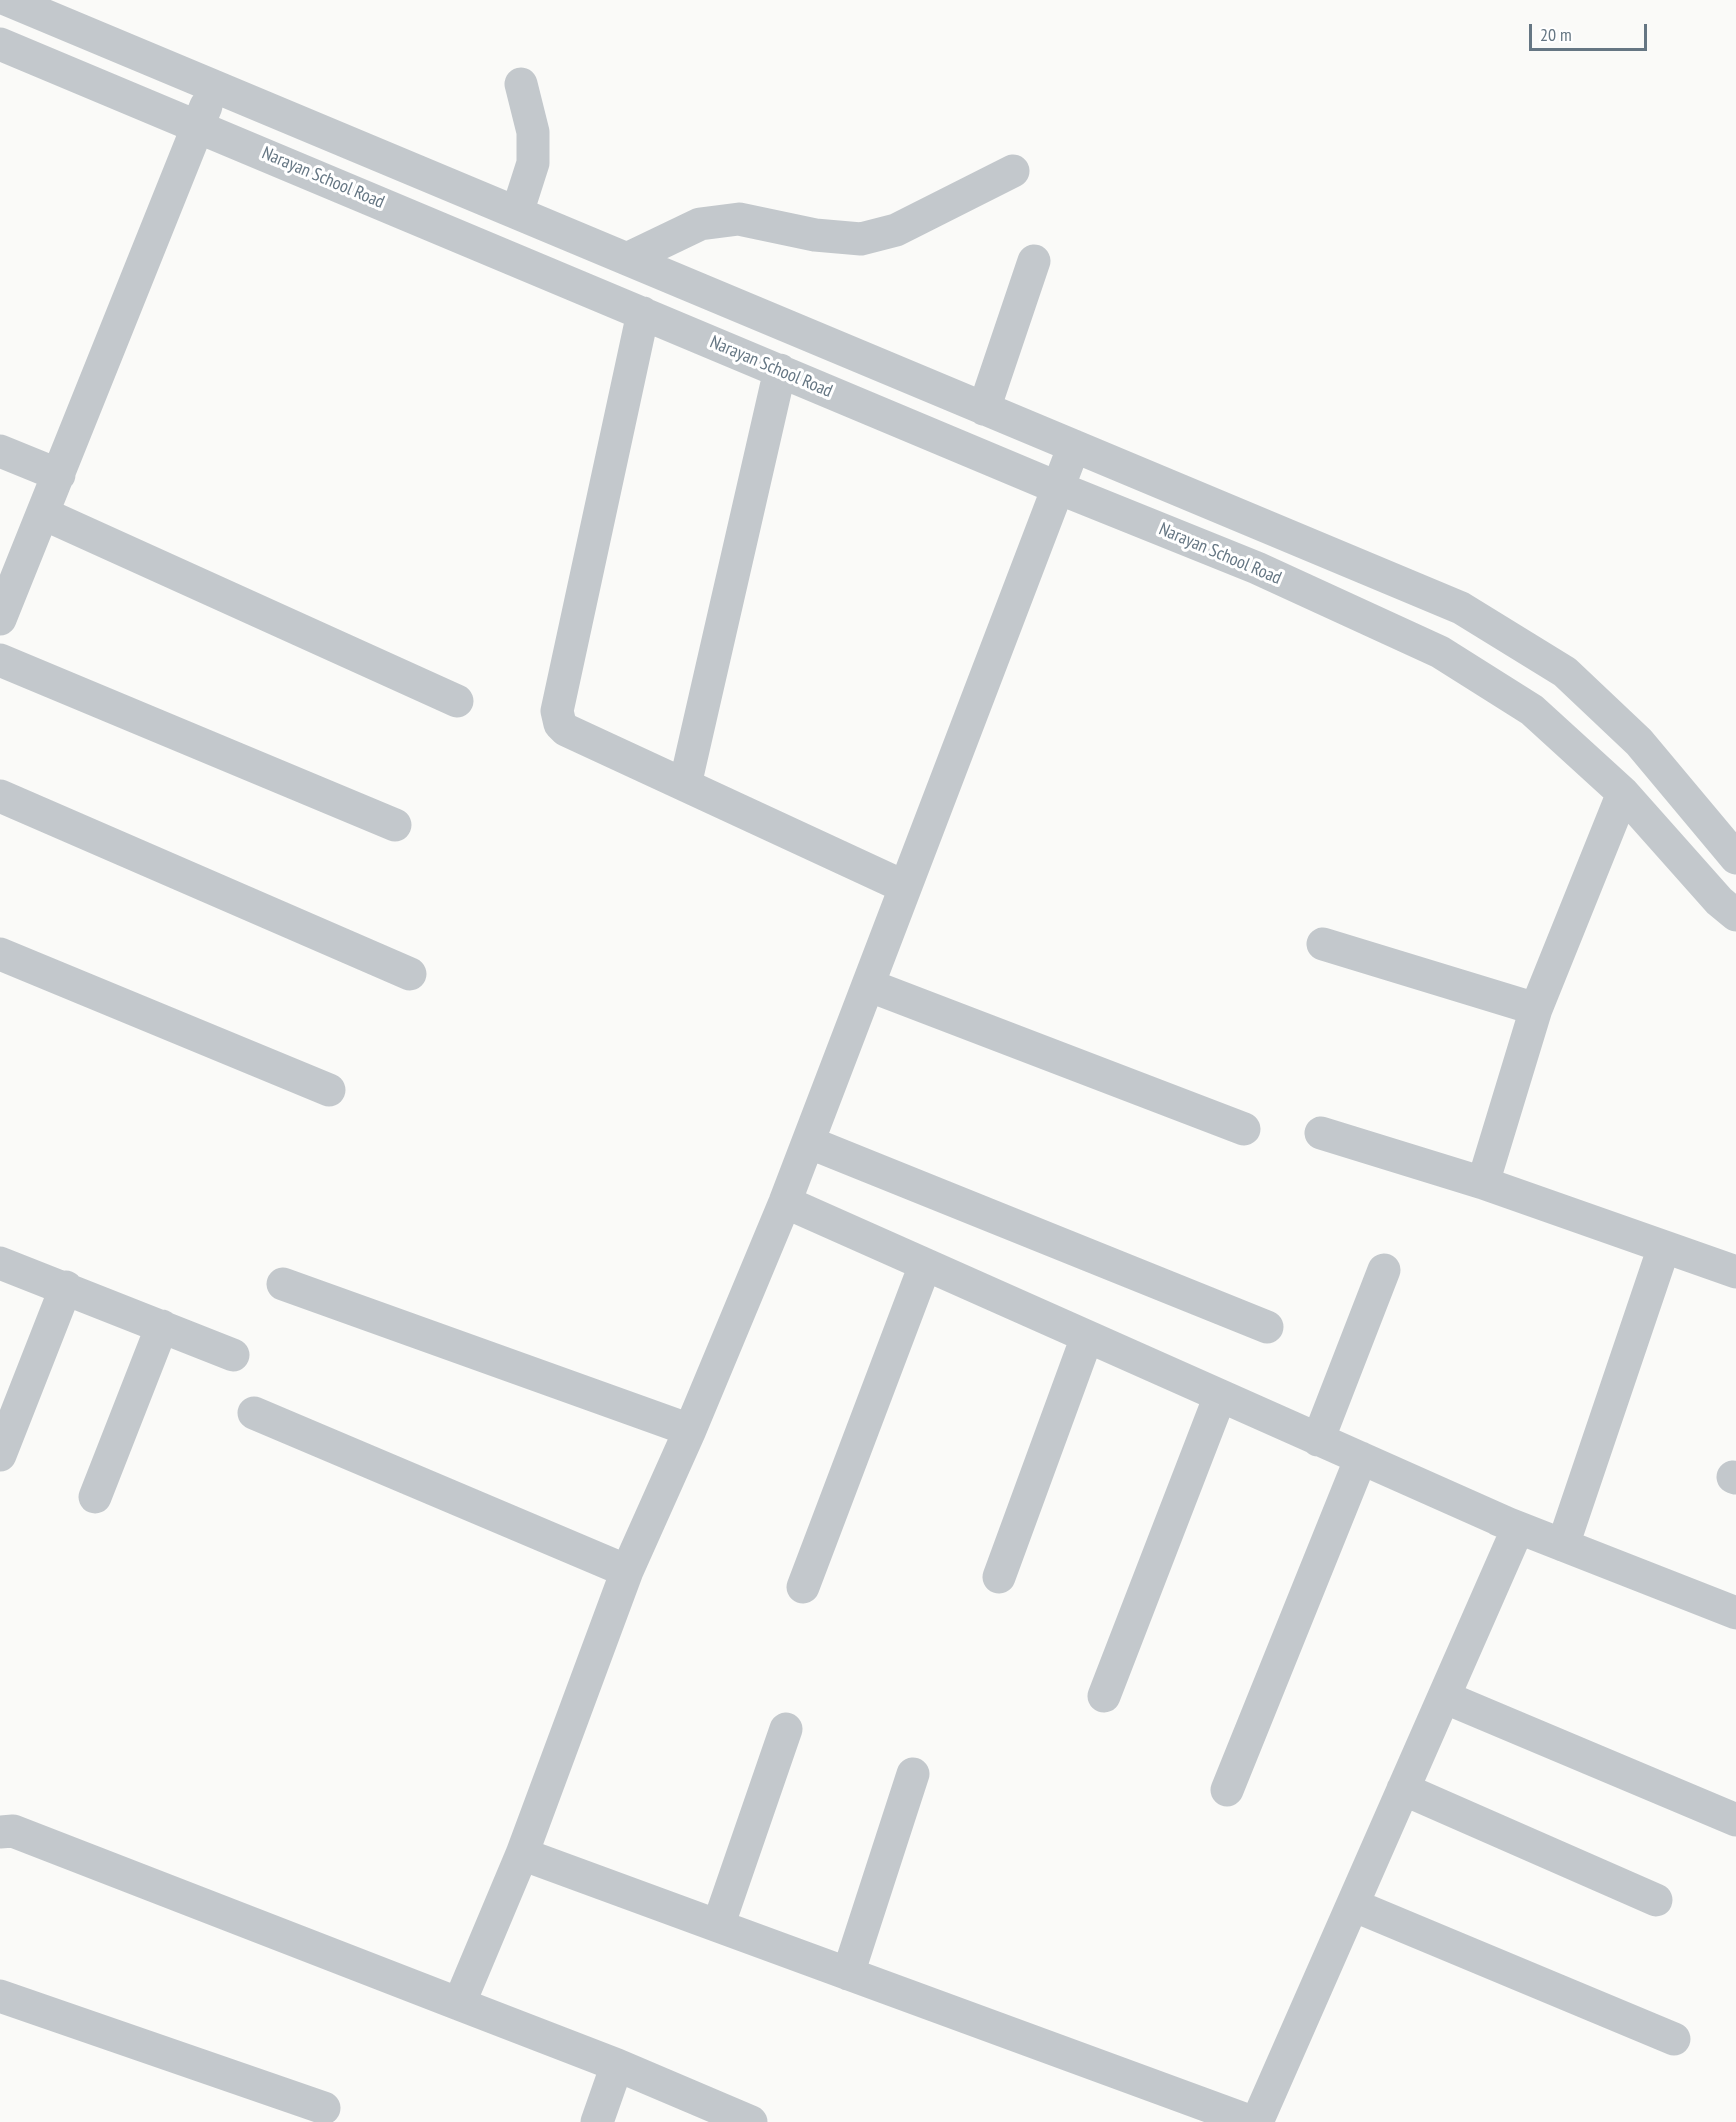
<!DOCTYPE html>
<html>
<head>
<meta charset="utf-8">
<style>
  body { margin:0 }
  #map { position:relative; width:1736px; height:2122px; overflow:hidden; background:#fafaf8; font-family:"PT Sans Narrow",sans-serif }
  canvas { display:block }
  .scale { position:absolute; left:1529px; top:24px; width:118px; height:27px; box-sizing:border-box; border:3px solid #657683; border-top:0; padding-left:8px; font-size:18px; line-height:21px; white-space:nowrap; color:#657683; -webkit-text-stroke:4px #fff; paint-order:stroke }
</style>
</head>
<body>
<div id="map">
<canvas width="1736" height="2122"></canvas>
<div class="scale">20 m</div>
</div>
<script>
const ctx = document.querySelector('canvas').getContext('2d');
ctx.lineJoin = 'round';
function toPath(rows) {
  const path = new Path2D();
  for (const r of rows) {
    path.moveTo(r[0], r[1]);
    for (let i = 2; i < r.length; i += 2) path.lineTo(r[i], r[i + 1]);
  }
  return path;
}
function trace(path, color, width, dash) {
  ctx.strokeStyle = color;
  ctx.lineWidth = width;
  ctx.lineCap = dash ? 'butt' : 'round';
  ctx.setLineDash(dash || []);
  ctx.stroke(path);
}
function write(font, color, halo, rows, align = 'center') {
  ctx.font = font + ' "PT Sans Narrow",sans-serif';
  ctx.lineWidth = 6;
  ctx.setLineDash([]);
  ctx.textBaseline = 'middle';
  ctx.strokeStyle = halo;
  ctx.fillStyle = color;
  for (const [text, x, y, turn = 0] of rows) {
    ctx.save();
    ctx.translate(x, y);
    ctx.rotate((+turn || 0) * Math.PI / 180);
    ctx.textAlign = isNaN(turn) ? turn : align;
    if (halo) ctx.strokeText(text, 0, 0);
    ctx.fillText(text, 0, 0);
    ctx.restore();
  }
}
trace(toPath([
  [8,0,1461,608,1565,672,1639,742,1736,858],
  [0,44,1056,487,1257,568,1440,652,1532,710,1623,793,1719,901,1736,915],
  [517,213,533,163,533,132,521,84],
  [627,259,700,224,739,219,815,235,861,239,896,230,1013,171],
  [643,313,557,711,560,724,566,730,905,887],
  [984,409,1034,261],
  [0,451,59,475],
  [44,514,457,701],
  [0,619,206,106],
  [0,660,395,825],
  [685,785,780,370],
  [1623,793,1536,1009,1483,1183,1736,1272],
  [0,796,410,974],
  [1323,944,1536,1009],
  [0,954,329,1090],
  [868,985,1244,1129],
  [1321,1133,1483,1183],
  [808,1142,1267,1327],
  [785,1202,1518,1528,1257,2122],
  [0,1263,233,1355],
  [283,1284,690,1430],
  [254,1413,627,1571],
  [1318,1440,1384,1270],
  [0,1455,66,1287],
  [1733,1477,1736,1478],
  [95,1497,162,1326],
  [1499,1520,1736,1613],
  [1563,1545,1664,1247],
  [999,1577,1087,1337],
  [803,1587,925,1265],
  [1104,1696,1220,1396],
  [1444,1697,1736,1820],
  [1403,1789,1656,1900],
  [1227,1790,1361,1458],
  [0,1832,13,1831,459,2004,522,1854,627,1571,690,1430,785,1202,1074,446],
  [522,1854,1252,2122],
  [1353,1905,1674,2039],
  [718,1926,786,1729],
  [848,1974,913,1774],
  [0,1996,324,2108],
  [459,2004,617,2065,751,2122],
  [597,2122,617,2065]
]), '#c3c8cc', 33);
write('18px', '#657683', '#fff', [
  ["Narayan School Road",323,178,23],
  ["Narayan School Road",771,367,23],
  ["Narayan School Road",1220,554,23]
]);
</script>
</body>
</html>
